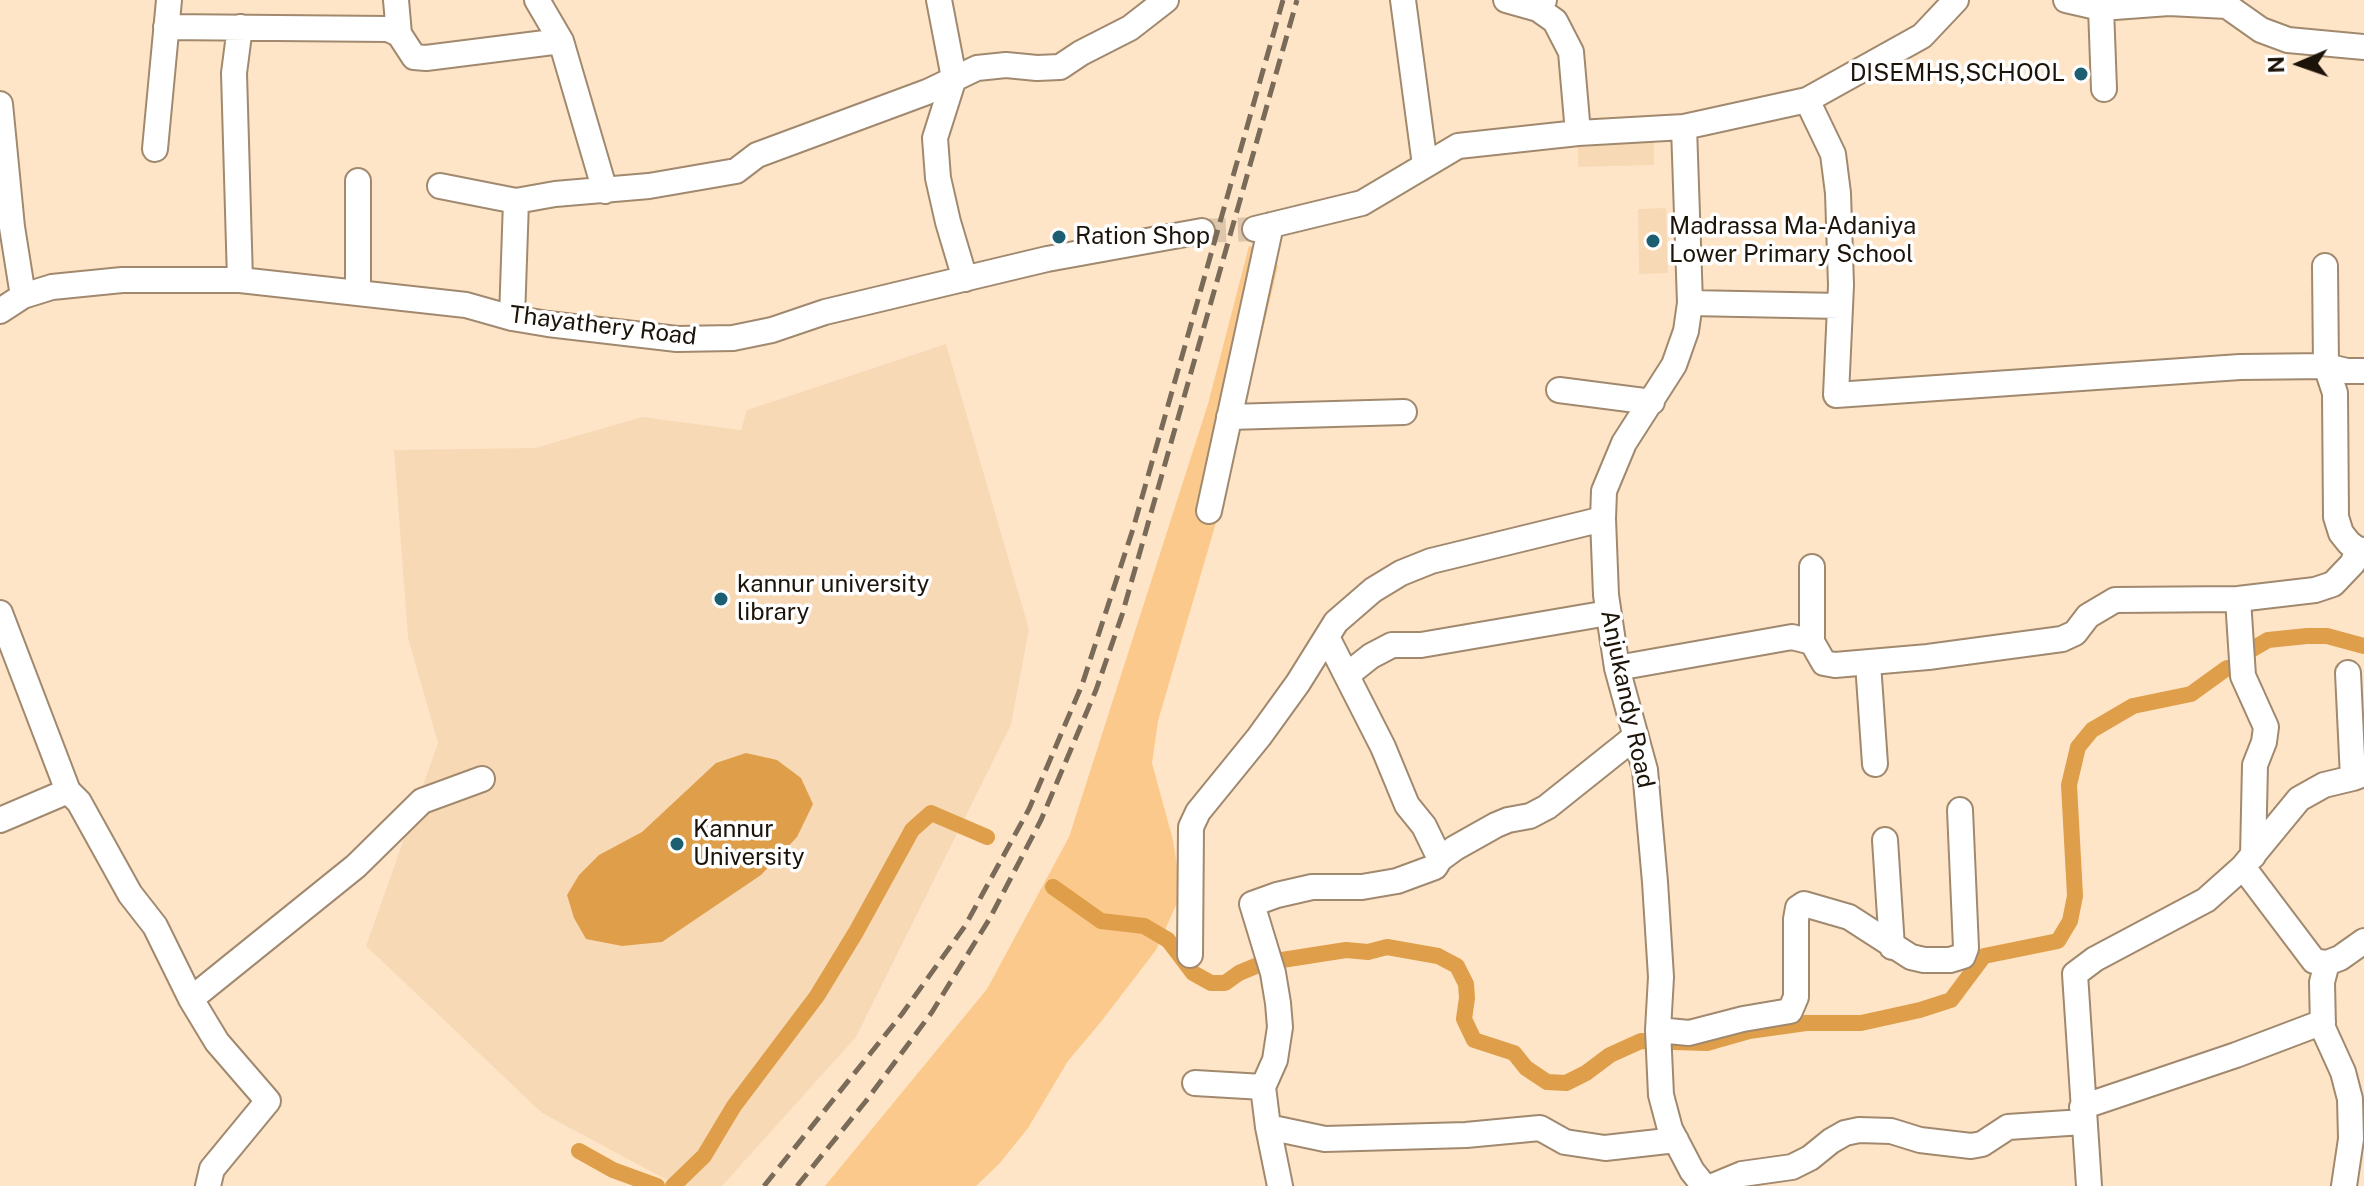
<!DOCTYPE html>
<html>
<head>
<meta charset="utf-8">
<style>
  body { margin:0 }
  #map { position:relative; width:2364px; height:1186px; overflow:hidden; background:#ffe5c8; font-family:"Public Sans",sans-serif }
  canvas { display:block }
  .north { position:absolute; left:2260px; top:24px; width:80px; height:80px; -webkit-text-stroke:6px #fff; paint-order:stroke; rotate:268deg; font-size:22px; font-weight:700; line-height:32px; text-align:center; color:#1c1309 }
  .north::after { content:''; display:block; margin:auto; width:28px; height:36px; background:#1c1309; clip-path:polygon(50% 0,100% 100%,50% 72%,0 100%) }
</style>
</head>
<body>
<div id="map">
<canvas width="2364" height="1186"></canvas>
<div class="north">N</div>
</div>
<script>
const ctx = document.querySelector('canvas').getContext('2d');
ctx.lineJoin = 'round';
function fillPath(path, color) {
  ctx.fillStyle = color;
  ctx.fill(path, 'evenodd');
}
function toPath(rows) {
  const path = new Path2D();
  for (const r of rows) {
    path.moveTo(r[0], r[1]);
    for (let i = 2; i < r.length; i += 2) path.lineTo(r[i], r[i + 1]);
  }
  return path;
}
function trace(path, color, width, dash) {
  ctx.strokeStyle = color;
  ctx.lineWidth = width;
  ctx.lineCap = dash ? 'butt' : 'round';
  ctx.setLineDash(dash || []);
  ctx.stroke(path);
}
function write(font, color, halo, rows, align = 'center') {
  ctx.font = font + ' "Public Sans",sans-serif';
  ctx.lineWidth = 7;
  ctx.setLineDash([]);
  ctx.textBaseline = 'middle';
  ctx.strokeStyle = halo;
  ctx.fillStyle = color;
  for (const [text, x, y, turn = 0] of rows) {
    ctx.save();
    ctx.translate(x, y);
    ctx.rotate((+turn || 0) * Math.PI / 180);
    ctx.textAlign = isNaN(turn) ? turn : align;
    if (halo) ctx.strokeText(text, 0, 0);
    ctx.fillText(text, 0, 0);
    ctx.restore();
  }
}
fillPath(toPath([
  [1654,137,1654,165,1578,167,1578,139],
  [1666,208,1668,273,1639,274,1638,209],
  [946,344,1029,629,1011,725,856,1037,722,1186,678,1186,542,1113,366,946,438,743,408,638,394,450,535,448,642,417,741,430,747,410]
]), '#f8d9b6');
fillPath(toPath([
  [1249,246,1271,250,1278,266,1222,502,1158,721,1152,763,1173,840,1179,878,1177,903,1156,950,1100,1023,1068,1061,1028,1128,999,1164,976,1186,825,1186,987,989,1069,837,1208,404]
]), '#fcc98c');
fillPath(toPath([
  [746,753,777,760,801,778,813,804,797,837,761,875,662,942,622,946,586,939,574,918,567,895,579,875,599,855,642,832,716,763]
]), '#df9f4a');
trace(toPath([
  [2249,651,2268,640,2307,636,2327,636,2364,646],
  [1053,887,1101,921,1144,926,1168,940,1193,973,1211,983,1225,983,1239,973,1263,963],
  [1282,960,1346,950,1368,952,1387,947,1438,956,1457,966,1466,984,1467,998,1464,1019,1474,1040,1514,1053,1526,1068,1547,1082,1566,1083,1586,1073,1610,1055,1641,1041,1707,1043,1749,1031,1806,1023,1861,1023,1920,1010,1951,1000,1984,956,2058,941,2070,921,2075,896,2069,785,2078,747,2092,730,2133,706,2191,694,2227,668],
  [579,1151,613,1170,657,1186],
  [673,1186,704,1156,734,1106,817,996,856,932,912,830,931,813,987,837]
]), '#df9f4a', 16);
trace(toPath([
  [1202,231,1255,229]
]), '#ddc6ab', 24, [24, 12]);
const minor = toPath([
  [396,0,399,34],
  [537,0,561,41,605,191],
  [939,0,954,78,935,138,938,178,948,222,965,279],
  [1403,0,1425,165],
  [1506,0,1538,9,1544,0],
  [2066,0,2101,8,2169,3,2227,6,2261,30,2288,40,2364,47],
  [2101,8,2104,89],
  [1538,9,1555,21,1571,52,1578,133],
  [166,27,388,29,399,34,414,57,426,58,561,41],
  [240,27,234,73,240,280],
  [1807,100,1833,154,1838,193,1841,285,1836,395,2240,367,2326,366,2347,371,2364,371],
  [0,104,12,227,23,296],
  [1684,127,1690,303,1686,331,1674,365,1624,443,1604,491,1603,519,1606,595,1617,668,1645,770,1655,882,1661,977,1658,1030,1661,1095,1670,1129,1692,1171,1704,1186],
  [155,149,169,0],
  [440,186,516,201],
  [1255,229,1362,203,1458,146,1578,133,1684,127,1807,100,1922,36,1956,0],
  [2325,266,2326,366,2335,393,2336,517,2341,533,2349,543,2357,549,2364,550],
  [358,293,358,181],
  [1690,303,1840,306],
  [0,311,23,296,52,287,122,280,240,280,466,305,512,318,548,324,677,339,733,338,772,330,825,312,1047,259,1202,231],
  [512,318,516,201,555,194,649,186,736,171,757,155,927,92,977,68,1006,65,1037,68,1060,67,1081,53,1130,28,1166,0],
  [1559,390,1652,402],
  [1229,417,1404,412],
  [1209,511,1271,225],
  [1812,567,1812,642,1824,663,1835,665,1928,657,2062,639,2075,633,2088,616,2115,600,2238,599,2315,590,2333,584,2353,563,2357,549],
  [2238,599,2243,676,2266,727,2264,742,2255,765,2253,856],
  [0,613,68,791,79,802,130,894,155,926,191,999,217,1042,268,1101,212,1169,208,1186],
  [1327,637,1383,747,1407,805,1424,826,1440,859],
  [1868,663,1875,764],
  [1617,668,1792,637,1812,642],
  [2348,673,2353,778,2364,774],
  [1347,675,1371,656,1392,645,1421,645,1608,613],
  [0,820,68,791],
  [1885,840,1892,947],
  [2243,867,2314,961,2327,963,2340,958,2364,941],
  [1190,955,1191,827,1198,812,1259,737,1298,683,1336,622,1373,590,1401,573,1431,561,1603,519],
  [2327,963,2322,982,2323,1028,2343,1072,2350,1099,2351,1139,2344,1186],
  [191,999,356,866,422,801,482,779],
  [1658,1030,1689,1033,1743,1019,1790,1011,1796,997,1796,919,1798,908,1804,904,1849,917,1911,957,1924,960,1950,960,1963,956,1966,948,1960,810],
  [1195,1083,1263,1087],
  [2082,1107,2236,1055,2323,1022],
  [1268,1127,1325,1139,1466,1135,1540,1128,1565,1142,1605,1148,1676,1140],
  [1280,1186,1268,1127,1263,1087,1275,1060,1280,1027,1278,1003,1273,973,1252,904,1277,895,1312,887,1362,887,1397,881,1435,867,1440,859,1455,848,1496,825,1508,820,1530,816,1547,807,1636,736],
  [1713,1186,1742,1174,1792,1167,1810,1158,1831,1141,1845,1133,1859,1130,1891,1131,1920,1140,1971,1146,1982,1144,2008,1127,2083,1122],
  [2089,1186,2075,974,2095,959,2206,900,2243,867,2299,799,2324,785,2353,778]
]);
trace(minor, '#a0896e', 28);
trace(minor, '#fff', 24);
trace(toPath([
  [764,1186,902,1014,965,926,1029,809,1082,685,1133,529,1283,0],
  [797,1186,866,1101,932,1012,990,918,1041,820,1096,690,1122,615,1297,0]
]), '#7a6a58', 5, [16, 8]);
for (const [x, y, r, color] of [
  [2081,74,8,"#1c5f73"],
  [1059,237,8,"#1c5f73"],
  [1653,241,8,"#1c5f73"],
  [721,599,8,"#1c5f73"],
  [677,844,8,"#1c5f73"]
]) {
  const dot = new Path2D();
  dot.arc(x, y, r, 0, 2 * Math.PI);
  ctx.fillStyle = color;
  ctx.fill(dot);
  trace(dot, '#fff', 3);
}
write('24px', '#1c1309', '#fff', [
  ["DISEMHS,SCHOOL",2065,74,"right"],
  ["Madrassa Ma-Adaniya",1669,227],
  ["Lower Primary School",1669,255],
  ["Ration Shop",1075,237],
  ["kannur university",737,585],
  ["library",737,613],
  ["Kannur",693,830],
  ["University",693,858]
], 'left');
write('24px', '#1c1309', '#fff', [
  ["Thayathery Road",603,326,7],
  ["Anjukandy Road",1627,699,78]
]);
</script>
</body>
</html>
